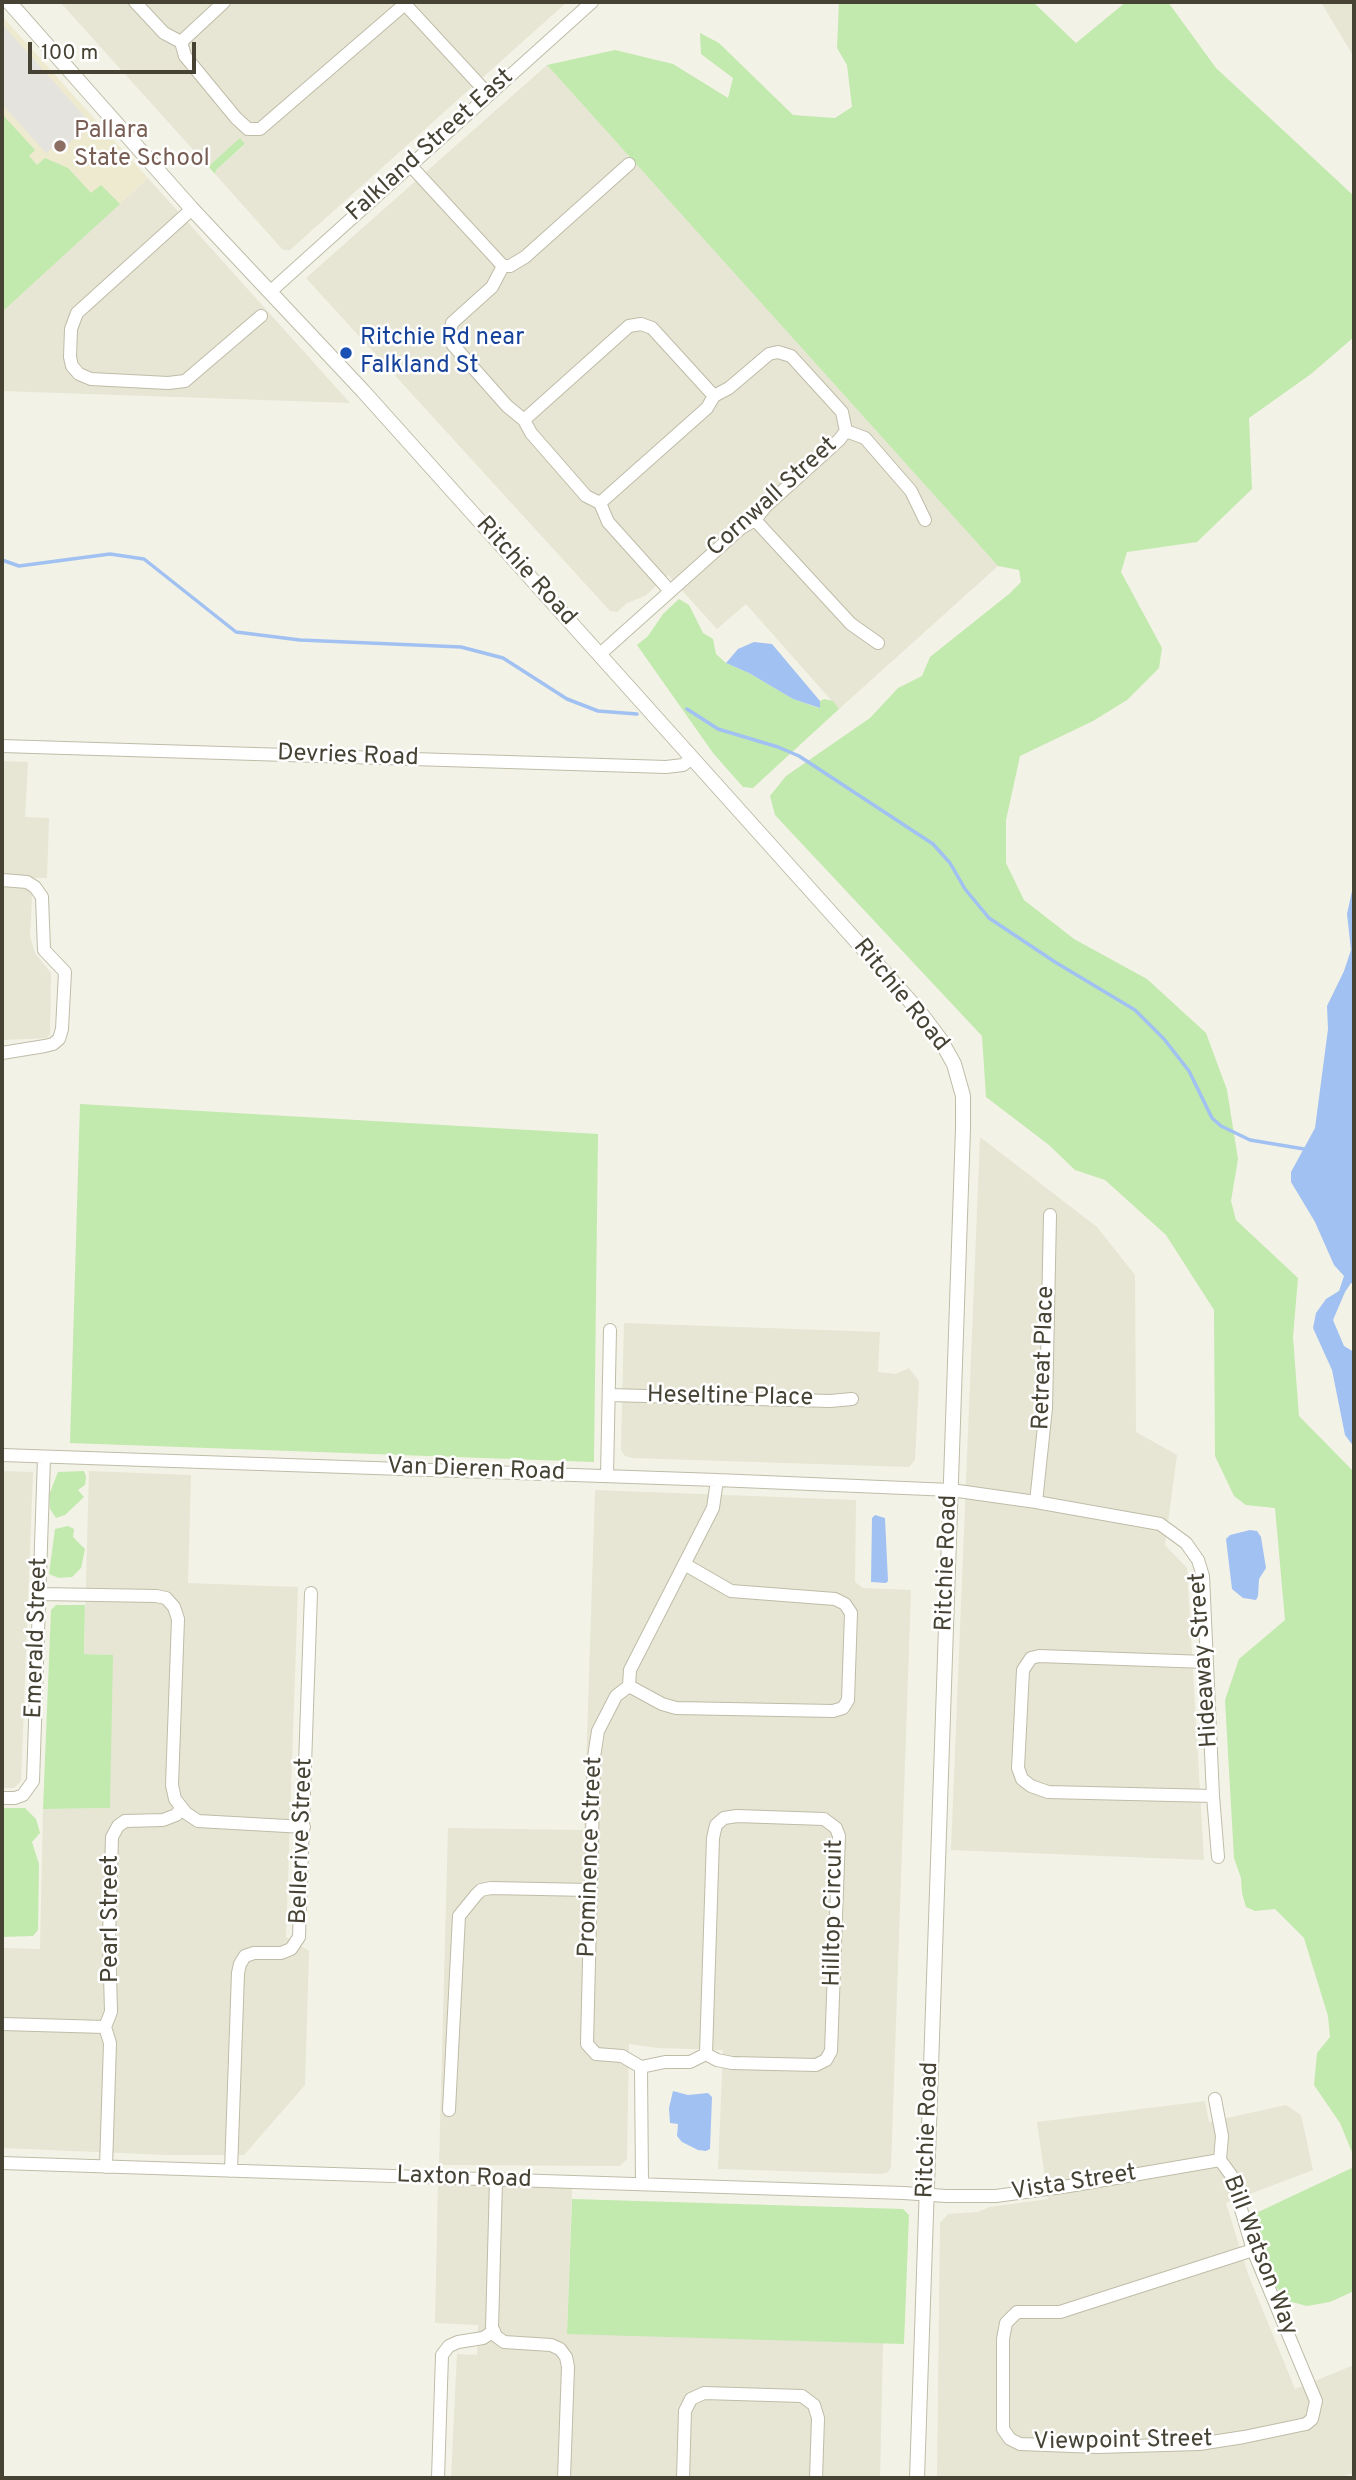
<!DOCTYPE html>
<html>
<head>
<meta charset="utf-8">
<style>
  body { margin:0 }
  #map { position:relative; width:1356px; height:2480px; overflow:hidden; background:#f3f2e6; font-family:Overpass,sans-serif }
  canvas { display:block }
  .frame { position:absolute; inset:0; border:4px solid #464335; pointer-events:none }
  .scale { position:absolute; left:28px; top:42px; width:168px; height:32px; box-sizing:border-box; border:4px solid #464335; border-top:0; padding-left:9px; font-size:21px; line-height:24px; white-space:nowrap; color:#464335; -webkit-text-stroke:5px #fff; paint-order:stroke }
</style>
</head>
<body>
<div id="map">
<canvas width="1356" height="2480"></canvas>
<div class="frame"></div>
<div class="scale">100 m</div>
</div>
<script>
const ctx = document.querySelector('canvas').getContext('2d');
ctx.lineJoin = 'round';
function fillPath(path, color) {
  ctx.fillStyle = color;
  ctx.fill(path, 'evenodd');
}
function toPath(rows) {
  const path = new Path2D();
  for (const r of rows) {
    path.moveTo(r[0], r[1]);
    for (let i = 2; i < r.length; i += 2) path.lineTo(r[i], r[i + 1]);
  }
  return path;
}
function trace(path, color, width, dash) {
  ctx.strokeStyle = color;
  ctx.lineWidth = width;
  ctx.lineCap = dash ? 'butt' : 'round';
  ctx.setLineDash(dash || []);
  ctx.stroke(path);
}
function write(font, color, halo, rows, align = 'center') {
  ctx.font = font + ' Overpass,sans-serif';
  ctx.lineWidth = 5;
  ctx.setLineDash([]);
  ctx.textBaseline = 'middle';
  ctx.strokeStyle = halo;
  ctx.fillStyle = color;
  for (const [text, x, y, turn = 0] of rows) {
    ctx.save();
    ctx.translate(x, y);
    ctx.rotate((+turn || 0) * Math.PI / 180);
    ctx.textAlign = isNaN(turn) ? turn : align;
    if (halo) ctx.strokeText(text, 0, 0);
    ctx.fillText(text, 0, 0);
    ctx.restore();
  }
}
fillPath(toPath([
  [60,2,567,2,290,250,283,250,215,174,216,170,245,145,240,139,211,164,206,164],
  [1322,2,1354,2,1354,57,1322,4],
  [547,65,998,566,839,709,746,604,717,629,668,575,645,596,627,603,617,612,610,611,306,278],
  [148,178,350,403,2,391,2,312],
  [2,761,28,762,25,817,49,818,47,878,33,878,30,936,35,953,51,973,50,1034,47,1038,2,1040],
  [980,1137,1097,1227,1135,1275,1136,1432,1177,1455,1165,1545,1187,1568,1204,1860,951,1850],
  [624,1323,880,1332,878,1372,896,1374,909,1368,919,1381,915,1460,909,1467,631,1458,625,1456,621,1450],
  [2,1471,33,1472,21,1781,14,1788,2,1788],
  [89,1471,191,1475,188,1583,298,1587,286,1937,309,1951,305,2085,244,2155,168,2155,2,2148,2,1948,40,1949,43,1809,110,1808,112,1655,84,1654],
  [595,1490,856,1500,855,1582,863,1588,911,1590,891,2167,888,2172,882,2174,718,2169,723,2050,658,2048,629,2044,627,2159,620,2166,439,2165,448,1828,584,1830],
  [1205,2101,1209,2122,1286,2105,1301,2115,1313,2170,1226,2203,1248,2274,1295,2389,1354,2365,1354,2473,1338,2478,937,2478,940,2223,948,2214,977,2212,990,2207,1048,2199,1037,2122],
  [438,2183,572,2188,567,2333,883,2343,880,2478,451,2478,457,2354,477,2355,478,2325,435,2323]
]), '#e7e5d4');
fillPath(toPath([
  [2,16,148,178,2,312]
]), '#edead0');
fillPath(toPath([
  [839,2,1033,2,1076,43,1126,2,1168,2,1216,68,1354,196,1354,337,1311,374,1249,418,1252,489,1197,542,1127,552,1121,572,1162,648,1159,668,1127,700,1093,721,1020,756,1006,820,1006,863,1024,900,1074,939,1147,979,1206,1033,1227,1090,1238,1159,1231,1201,1236,1220,1298,1278,1293,1337,1299,1416,1354,1472,1354,2157,1340,2123,1314,2085,1317,2053,1330,2037,1328,2016,1304,1938,1275,1909,1255,1911,1246,1907,1242,1893,1241,1878,1234,1858,1225,1700,1239,1659,1285,1620,1275,1508,1246,1505,1234,1496,1215,1456,1214,1310,1166,1235,1105,1180,1075,1170,1049,1145,986,1097,982,1036,775,815,770,796,786,776,870,718,898,688,922,676,930,657,1009,594,1021,582,1019,570,998,566,547,65,615,50,673,64,728,98,733,78,701,54,700,33,719,43,793,115,835,118,852,107,847,65,837,48],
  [2,114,35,150,29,156,37,165,45,158,68,168,91,193,101,185,120,204,2,312],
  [240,138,245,144,216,170,215,174,206,164,211,164],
  [679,599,689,605,703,633,713,639,716,654,726,663,749,673,793,699,819,708,820,701,824,699,833,701,839,709,753,788,743,787,713,753,637,645,648,636,663,614],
  [80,1104,598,1134,594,1462,70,1443],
  [84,1471,86,1477,85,1485,78,1490,84,1497,65,1515,56,1518,50,1509,49,1495,58,1472],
  [68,1526,74,1529,73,1537,85,1549,81,1568,72,1577,59,1578,49,1574,55,1529],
  [56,1605,85,1605,84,1654,113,1655,110,1808,43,1809,51,1610],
  [2,1808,25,1808,36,1819,40,1833,32,1842,39,1864,38,1930,33,1936,2,1937],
  [1354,2167,1354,2291,1330,2302,1307,2306,1288,2301,1276,2287,1254,2214],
  [572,2199,903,2209,909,2215,904,2344,567,2334]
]), '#c2e9ae');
fillPath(toPath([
  [2,24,85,117,79,124,84,130,58,153,53,147,46,153,2,104]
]), '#e4e3de');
fillPath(toPath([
  [754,642,772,644,820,701,820,708,793,699,749,673,726,663,738,649],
  [1354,882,1354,1284,1351,1283,1345,1292,1333,1320,1344,1346,1354,1352,1354,1447,1345,1435,1332,1370,1313,1328,1316,1313,1326,1299,1339,1291,1344,1276,1334,1265,1315,1222,1291,1182,1291,1172,1315,1128,1328,1029,1327,1006,1344,971,1351,950,1347,914],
  [875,1515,885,1518,888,1581,886,1583,871,1582,872,1518],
  [1250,1530,1257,1531,1261,1537,1266,1568,1259,1579,1258,1596,1256,1600,1243,1598,1232,1589,1226,1539,1230,1535],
  [673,2091,688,2095,708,2093,712,2097,710,2149,706,2151,698,2150,682,2142,677,2136,678,2124,670,2123,669,2108]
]), '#a1c1f2');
trace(toPath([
  [2,560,19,566,110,554,144,559,236,632,300,640,461,647,503,658,567,699,598,711,637,714],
  [687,709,718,729,778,747,799,756,933,844,950,863,965,889,989,918,1055,962,1135,1010,1164,1039,1189,1071,1212,1118,1221,1126,1250,1140,1304,1149]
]), '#a1c1f2', 3.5);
const minor = toPath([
  [135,2,164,33,181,42,185,56,236,118,248,129,260,129,405,4],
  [403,2,488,94],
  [181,42,224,2],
  [629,164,525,257,510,266,503,266,492,287,452,323,449,337,453,345,507,406,524,420,531,433,586,496,600,503,608,522,670,591],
  [410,165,503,266],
  [192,209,77,313,71,329,70,357,72,366,79,374,91,379,168,383,185,381,261,316],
  [271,291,592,2],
  [524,420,629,326,641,324,652,328,714,396],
  [846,431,865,438,911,491,925,520],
  [755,520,851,624,878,643],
  [599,655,741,528,755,520,766,506,839,440,846,431,842,412,791,356,778,352,769,354,729,388,714,396,707,408,600,503],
  [2,746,666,767,683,765,692,758],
  [2,880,27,882,35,887,42,897,44,950,65,972,62,1029,59,1039,53,1044,45,1046,2,1053],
  [609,1395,830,1401,852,1399],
  [2,1455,717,1480,951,1490,1036,1502,1160,1524,1186,1543,1198,1560,1203,1576,1213,1796,1218,1857],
  [607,1476,610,1330],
  [1036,1502,1046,1408,1050,1215],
  [40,1594,156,1596,166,1598,174,1607,178,1619,172,1785,175,1799,186,1813,198,1821,304,1827],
  [1206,1662,1039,1656,1031,1658,1023,1670,1018,1768,1022,1779,1031,1786,1048,1792,1213,1796],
  [629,1686,662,1704,676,1708,833,1711,843,1708,848,1700,851,1613,845,1604,835,1599,731,1591,686,1565],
  [2,1798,15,1798,23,1795,33,1781,44,1457],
  [2,2024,105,2027],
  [641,2067,665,2062,690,2062,706,2054,717,2060,732,2063,816,2065,826,2060,831,2051,839,1836,836,1828,824,1819,737,1816,724,1818,716,1825,713,1838,706,2054],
  [1215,2099,1222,2136,1220,2160,1231,2175,1253,2250,1316,2401,1312,2419,1306,2424,1244,2437,1199,2444,1098,2447,1020,2444,1010,2439,1003,2429,1003,2339,1006,2323,1017,2312,1060,2312,1253,2250],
  [449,2110,459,1916,476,1895,481,1890,491,1888,589,1890],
  [2,2163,904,2193,946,2196,996,2196,1069,2186,1220,2160],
  [106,2167,110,2043,105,2027,111,2012,109,1937,112,1837,118,1826,125,1821,163,1820,176,1815,182,1808],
  [231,2171,238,1973,240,1964,245,1956,254,1953,281,1953,291,1949,299,1937,311,1593],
  [496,2180,492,2328,496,2336,504,2342,551,2345,560,2349,566,2357,568,2367,564,2478],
  [642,2184,641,2067,622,2056,596,2054,587,2044,594,1757,598,1731,616,1696,629,1686,630,1670,713,1508,717,1480],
  [438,2478,442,2355,449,2346,458,2342,483,2338,494,2331],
  [683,2478,685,2411,691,2399,704,2393,802,2396,814,2405,818,2418,816,2478]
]);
const tertiary = toPath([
  [9,2,192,209,363,391,919,1011,940,1039,954,1064,963,1096,963,1128,917,2478]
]);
trace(minor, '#bfbca8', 14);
trace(tertiary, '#bfbca8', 16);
trace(minor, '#fff', 12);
trace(tertiary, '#fff', 14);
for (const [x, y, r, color] of [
  [60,146,7,"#8d6e63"],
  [346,353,7,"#1a4fb4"]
]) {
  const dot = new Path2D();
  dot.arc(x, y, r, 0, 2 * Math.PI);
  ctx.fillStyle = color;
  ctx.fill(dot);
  trace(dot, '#fff', 2.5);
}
write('24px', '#785e54', '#fff', [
  ["Pallara",74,132],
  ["State School",74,160]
], 'left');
write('24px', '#464335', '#fff', [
  ["Falkland Street East",431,146,-42],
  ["Cornwall Street",773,498,-42],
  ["Ritchie Road",525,572,48],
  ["Devries Road",348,757,2],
  ["Ritchie Road",900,996,51],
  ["Retreat Place",1045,1358,-88],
  ["Heseltine Place",730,1398,1],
  ["Van Dieren Road",476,1471,2],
  ["Ritchie Road",948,1563,-88],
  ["Emerald Street",38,1638,-88],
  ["Hideaway Street",1205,1660,-94],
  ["Bellerive Street",303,1841,-88],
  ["Prominence Street",592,1857,-88],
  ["Hilltop Circuit",835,1913,-89],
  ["Pearl Street",112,1919,-90],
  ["Ritchie Road",929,2130,-88],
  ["Laxton Road",464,2179,2],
  ["Vista Street",1074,2184,-9],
  ["Bill Watson Way",1259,2256,69],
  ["Viewpoint Street",1123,2442,-1]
]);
write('24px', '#164399', '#fff', [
  ["Ritchie Rd near",360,339],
  ["Falkland St",360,367]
], 'left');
</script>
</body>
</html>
